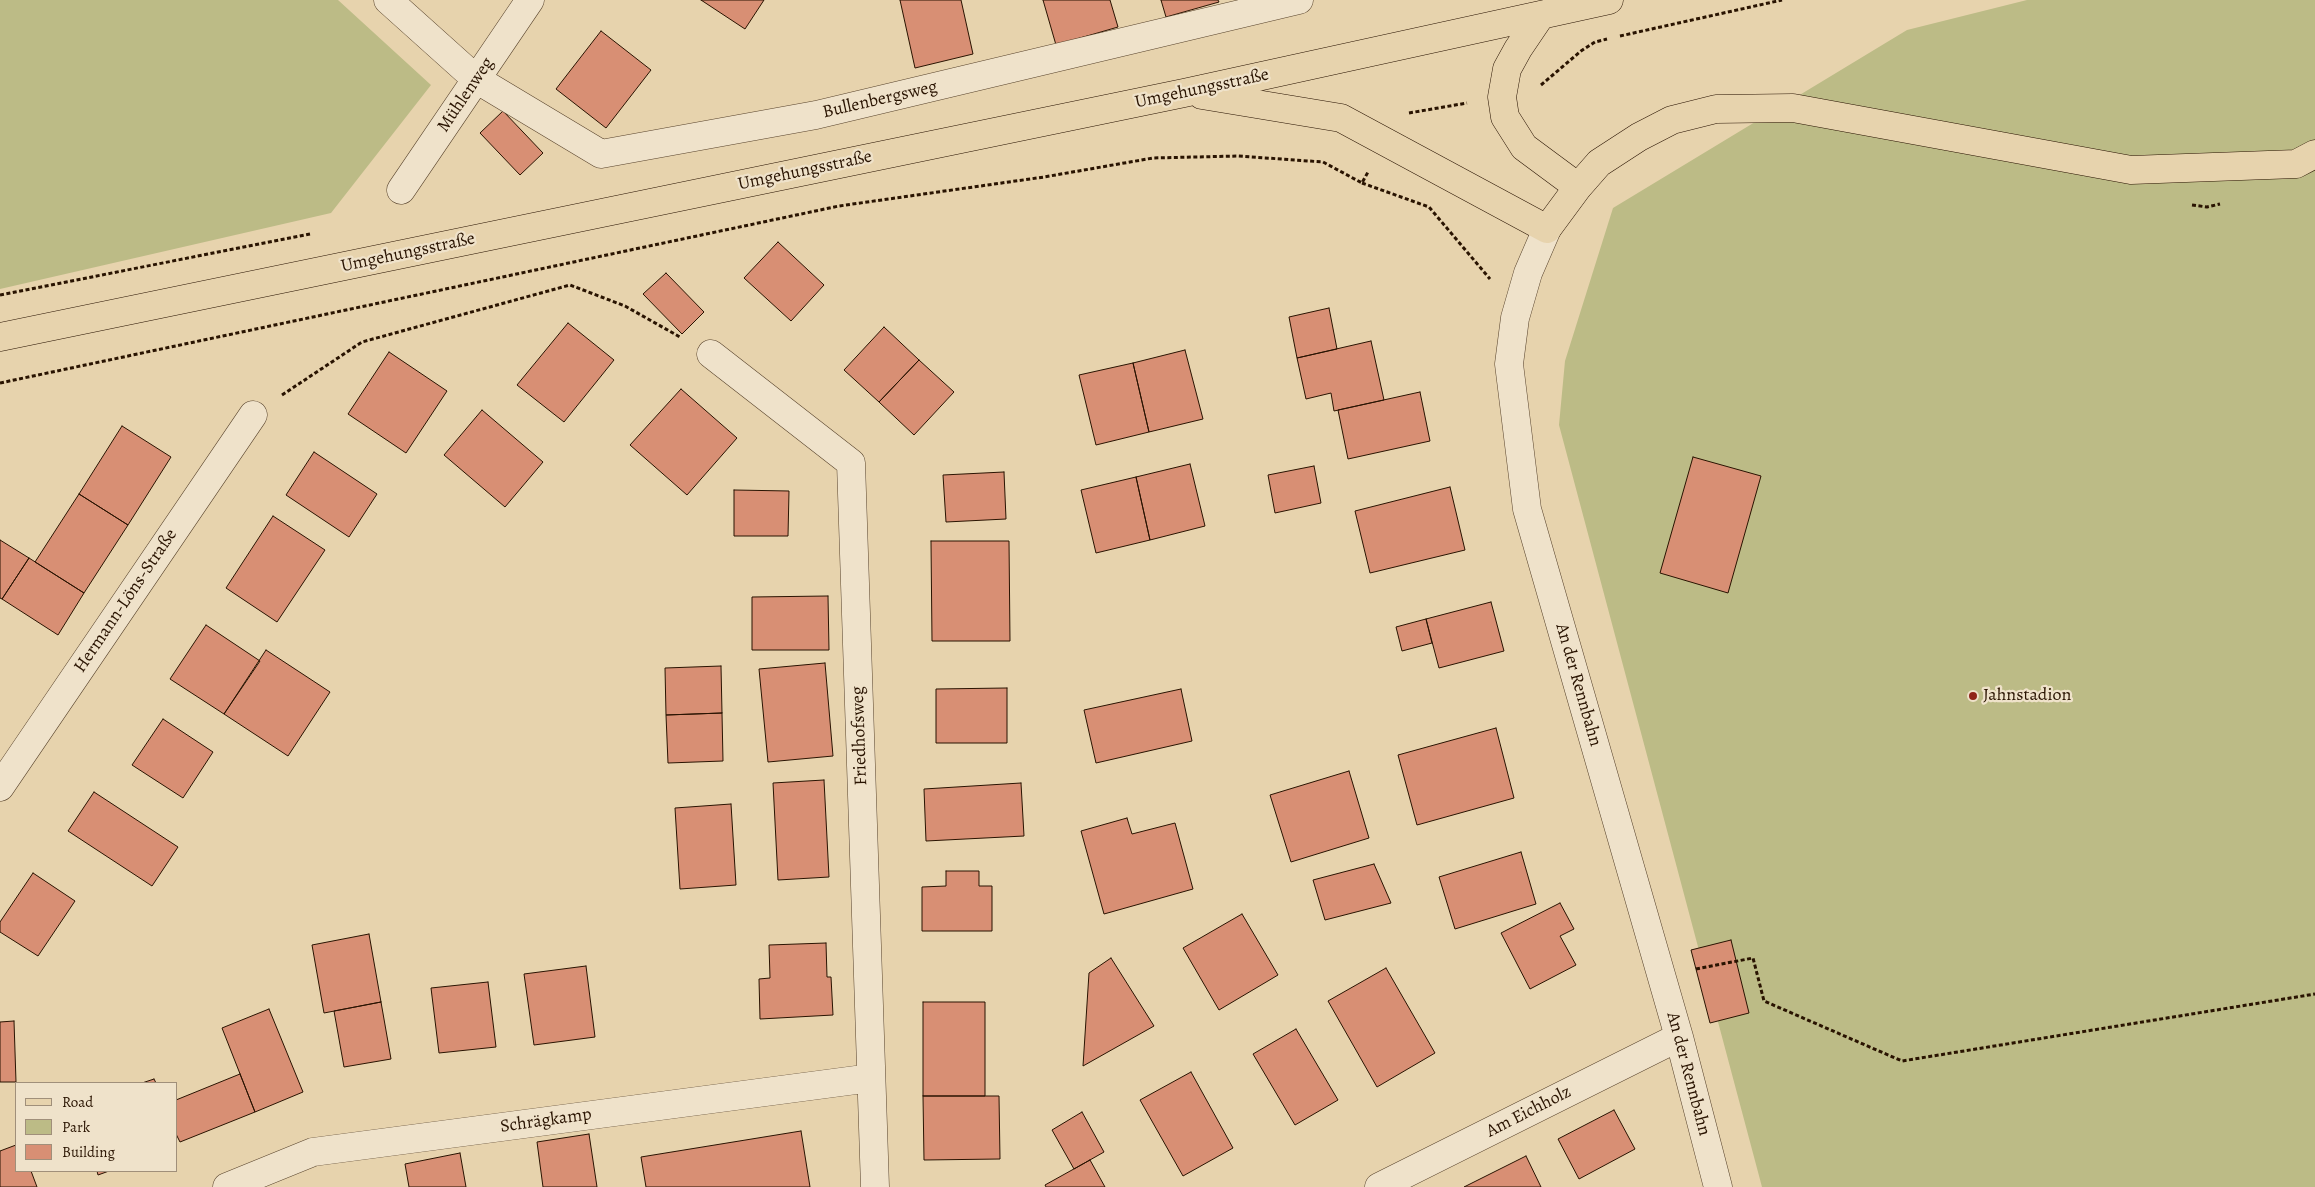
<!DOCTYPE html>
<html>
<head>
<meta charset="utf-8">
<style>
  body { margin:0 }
  #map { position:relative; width:2315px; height:1187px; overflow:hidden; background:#e7d3ad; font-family:Alegreya,serif }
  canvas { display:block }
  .legend { position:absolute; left:15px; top:1082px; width:162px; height:90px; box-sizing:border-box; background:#efe2ca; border:1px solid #a08f7a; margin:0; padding:6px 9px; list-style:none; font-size:15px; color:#291301 }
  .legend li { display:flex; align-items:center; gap:10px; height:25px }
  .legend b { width:25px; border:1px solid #a08f7a }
</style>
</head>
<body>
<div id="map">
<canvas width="2315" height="1187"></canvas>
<ul class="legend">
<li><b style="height:6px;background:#e7d3ad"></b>Road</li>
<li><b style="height:14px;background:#bcbb86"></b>Park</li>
<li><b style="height:14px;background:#d88f74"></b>Building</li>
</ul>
</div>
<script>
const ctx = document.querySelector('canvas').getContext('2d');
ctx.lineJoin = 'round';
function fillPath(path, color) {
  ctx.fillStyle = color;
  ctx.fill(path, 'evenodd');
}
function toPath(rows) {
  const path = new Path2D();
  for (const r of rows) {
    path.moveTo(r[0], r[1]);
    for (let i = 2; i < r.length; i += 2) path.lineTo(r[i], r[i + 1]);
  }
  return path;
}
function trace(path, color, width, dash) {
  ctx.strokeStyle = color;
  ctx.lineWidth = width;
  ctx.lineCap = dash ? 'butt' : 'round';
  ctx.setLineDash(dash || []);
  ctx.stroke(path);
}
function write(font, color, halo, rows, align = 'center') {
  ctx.font = font + ' Alegreya,serif';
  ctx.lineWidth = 4.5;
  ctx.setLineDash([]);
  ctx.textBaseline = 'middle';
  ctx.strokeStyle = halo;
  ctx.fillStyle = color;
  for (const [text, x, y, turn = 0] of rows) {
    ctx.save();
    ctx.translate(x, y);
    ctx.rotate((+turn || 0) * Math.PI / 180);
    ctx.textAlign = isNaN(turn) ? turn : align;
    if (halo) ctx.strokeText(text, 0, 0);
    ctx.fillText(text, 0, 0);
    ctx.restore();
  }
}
fillPath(toPath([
  [0,0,338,0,431,85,331,213,0,289],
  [2027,0,2315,0,2315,1187,1762,1187,1559,425,1565,361,1613,208,1907,30]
]), '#bcbb86');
const building = toPath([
  [701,0,764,0,745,29,701,0],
  [900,0,961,0,973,54,915,68,900,0],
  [1043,0,1110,0,1118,27,1056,45,1043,0],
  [1161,0,1218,0,1219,2,1166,17,1161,0],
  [601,31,651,70,606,128,556,89,601,31],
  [503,111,543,153,520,175,480,133,503,111],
  [778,242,824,285,791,321,744,278,778,242],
  [666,273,704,312,682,334,643,294,666,273],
  [1329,308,1337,349,1297,358,1289,317,1329,308],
  [568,323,614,360,564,422,517,385,568,323],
  [884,327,919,360,879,402,844,370,884,327],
  [1371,341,1384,400,1334,411,1331,393,1306,399,1297,358,1371,341],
  [1185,350,1203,419,1149,432,1133,363,1185,350],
  [389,352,447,391,406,453,348,414,389,352],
  [919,360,954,392,914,435,879,402,919,360],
  [1133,363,1149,432,1096,445,1079,375,1133,363],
  [681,389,737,438,687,495,630,445,681,389],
  [1420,392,1430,441,1348,459,1338,410,1420,392],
  [482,410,543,462,505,507,444,455,482,410],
  [122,426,171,457,128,525,79,494,122,426],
  [314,452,377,494,349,537,286,495,314,452],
  [1693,457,1761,476,1728,593,1660,573,1693,457],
  [1190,464,1205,526,1150,540,1136,477,1190,464],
  [1314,466,1321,503,1275,513,1268,475,1314,466],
  [1004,472,1006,519,946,522,943,475,1004,472],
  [1136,477,1150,540,1096,553,1081,490,1136,477],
  [1450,487,1465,550,1370,573,1355,511,1450,487],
  [734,490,789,491,788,536,734,536,734,490],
  [79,494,128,525,84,593,35,562,79,494],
  [273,516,325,550,277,622,226,588,273,516],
  [0,540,29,558,2,599,0,598,0,540],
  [931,541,1009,541,1010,641,932,641,931,541],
  [29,558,84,593,58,635,2,599,29,558],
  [828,596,829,650,752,650,752,597,828,596],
  [1491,602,1504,651,1439,668,1426,619,1491,602],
  [1426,619,1432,643,1402,651,1396,627,1426,619],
  [206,625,260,661,224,714,170,679,206,625],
  [266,650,330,692,288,756,224,714,266,650],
  [825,663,833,756,768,762,759,669,825,663],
  [721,666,722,713,666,715,665,668,721,666],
  [1007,688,1007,743,936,743,936,689,1007,688],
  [1181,689,1192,741,1096,763,1084,710,1181,689],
  [722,713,723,761,668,763,666,715,722,713],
  [163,719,213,752,183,798,132,765,163,719],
  [1496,728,1514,798,1417,825,1398,755,1496,728],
  [1349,771,1369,838,1291,862,1270,795,1349,771],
  [824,780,829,877,778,880,773,783,824,780],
  [1021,783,1024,836,926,841,924,789,1021,783],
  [94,792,178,847,152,886,68,831,94,792],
  [731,804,736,885,680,889,675,808,731,804],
  [1127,818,1132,834,1175,823,1193,889,1104,914,1081,831,1127,818],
  [1521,852,1536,904,1455,929,1439,877,1521,852],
  [1374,864,1391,903,1325,920,1313,880,1374,864],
  [946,871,979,871,979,886,992,886,992,931,922,931,922,887,946,886,946,871],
  [33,873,75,901,38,956,0,932,0,922,33,873],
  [1560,903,1574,929,1560,936,1576,965,1530,989,1501,933,1560,903],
  [1242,914,1278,975,1219,1010,1183,948,1242,914],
  [369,934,381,1002,324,1013,312,945,369,934],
  [1731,940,1749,1013,1710,1023,1691,950,1731,940],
  [826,943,827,977,831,977,833,1015,760,1019,759,979,770,978,769,945,826,943],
  [1111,958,1154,1026,1083,1066,1089,973,1111,958],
  [586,966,595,1037,534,1045,524,974,586,966],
  [1386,968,1435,1053,1377,1087,1328,1001,1386,968],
  [488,982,496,1047,439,1053,431,988,488,982],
  [381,1002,391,1059,344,1067,334,1011,381,1002],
  [923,1002,985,1002,985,1096,923,1096,923,1002],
  [269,1009,303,1092,255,1112,222,1028,269,1009],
  [14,1021,16,1082,0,1082,0,1022,14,1021],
  [1296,1029,1338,1100,1295,1125,1253,1054,1296,1029],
  [1191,1072,1233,1148,1183,1176,1140,1100,1191,1072],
  [240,1074,255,1112,180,1142,176,1134,176,1100,240,1074],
  [154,1079,156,1083,142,1083,154,1079],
  [923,1096,999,1096,1000,1159,924,1160,923,1096],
  [1614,1110,1635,1149,1579,1179,1558,1139,1614,1110],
  [1082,1112,1104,1152,1074,1169,1052,1130,1082,1112],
  [801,1131,810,1187,646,1187,641,1157,801,1131],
  [589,1134,597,1187,543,1187,537,1142,589,1134],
  [16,1145,16,1171,31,1171,37,1187,0,1187,0,1151,16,1145],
  [460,1153,466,1187,409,1187,405,1164,460,1153],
  [1526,1156,1541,1187,1464,1187,1526,1156],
  [1090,1160,1105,1187,1046,1187,1045,1185,1090,1160],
  [97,1171,109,1171,98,1175,97,1171]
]);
fillPath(building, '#d88f74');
trace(building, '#291301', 1);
const minor = toPath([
  [388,0,476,79,601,154,816,115,1299,0],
  [401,190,530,0],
  [1547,229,1528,273,1515,318,1509,364,1527,509,1679,1037,1718,1187],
  [711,354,851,463,875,1187],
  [0,787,253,415],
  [227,1187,313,1152,871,1078],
  [1379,1187,1679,1037]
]);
const major = toPath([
  [1541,15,1518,49,1507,69,1502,97,1505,117,1524,147,1578,187],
  [1202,95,1341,118,1547,229,1578,187,1599,163,1639,137,1672,120,1716,109,1793,108,2131,170,2296,164,2315,154],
  [0,337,1184,93,1609,0]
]);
trace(minor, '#58432c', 29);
trace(major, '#291301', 29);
trace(toPath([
  [1620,36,1782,0],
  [1541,85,1581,51,1595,42,1607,39],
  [1409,113,1467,103],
  [1362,183,1429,207,1490,279],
  [2192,205,2207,207,2220,204],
  [0,295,310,234],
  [0,383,839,206,1044,177,1153,158,1238,156,1323,162,1362,183,1368,172],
  [282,395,362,342,570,285,625,306,680,337],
  [1696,969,1753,958,1764,1001,1902,1061,2315,994]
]), '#291301', 3, [4, 2.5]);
trace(minor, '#efe2ca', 28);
trace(major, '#e7d3ad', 28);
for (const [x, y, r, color] of [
  [1973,696,5,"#8f2418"]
]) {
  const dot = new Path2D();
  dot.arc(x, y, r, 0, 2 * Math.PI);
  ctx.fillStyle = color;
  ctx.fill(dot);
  trace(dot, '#efe2ca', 2);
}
write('18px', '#291301', '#efe2ca', [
  ["Umgehungsstraße",1202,89,-12],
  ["Mühlenweg",466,95,-56],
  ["Bullenbergsweg",880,100,-13],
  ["Umgehungsstraße",805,171,-12],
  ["Umgehungsstraße",408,253,-12],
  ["Hermann-Löns-Straße",126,601,-56],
  ["An der Rennbahn",1578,685,74],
  ["Friedhofsweg",860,736,-92],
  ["An der Rennbahn",1688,1074,75],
  ["Am Eichholz",1529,1112,-27],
  ["Schrägkamp",546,1121,-8]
]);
write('18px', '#291301', '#efe2ca', [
  ["Jahnstadion",1983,696]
], 'left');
</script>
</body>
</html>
